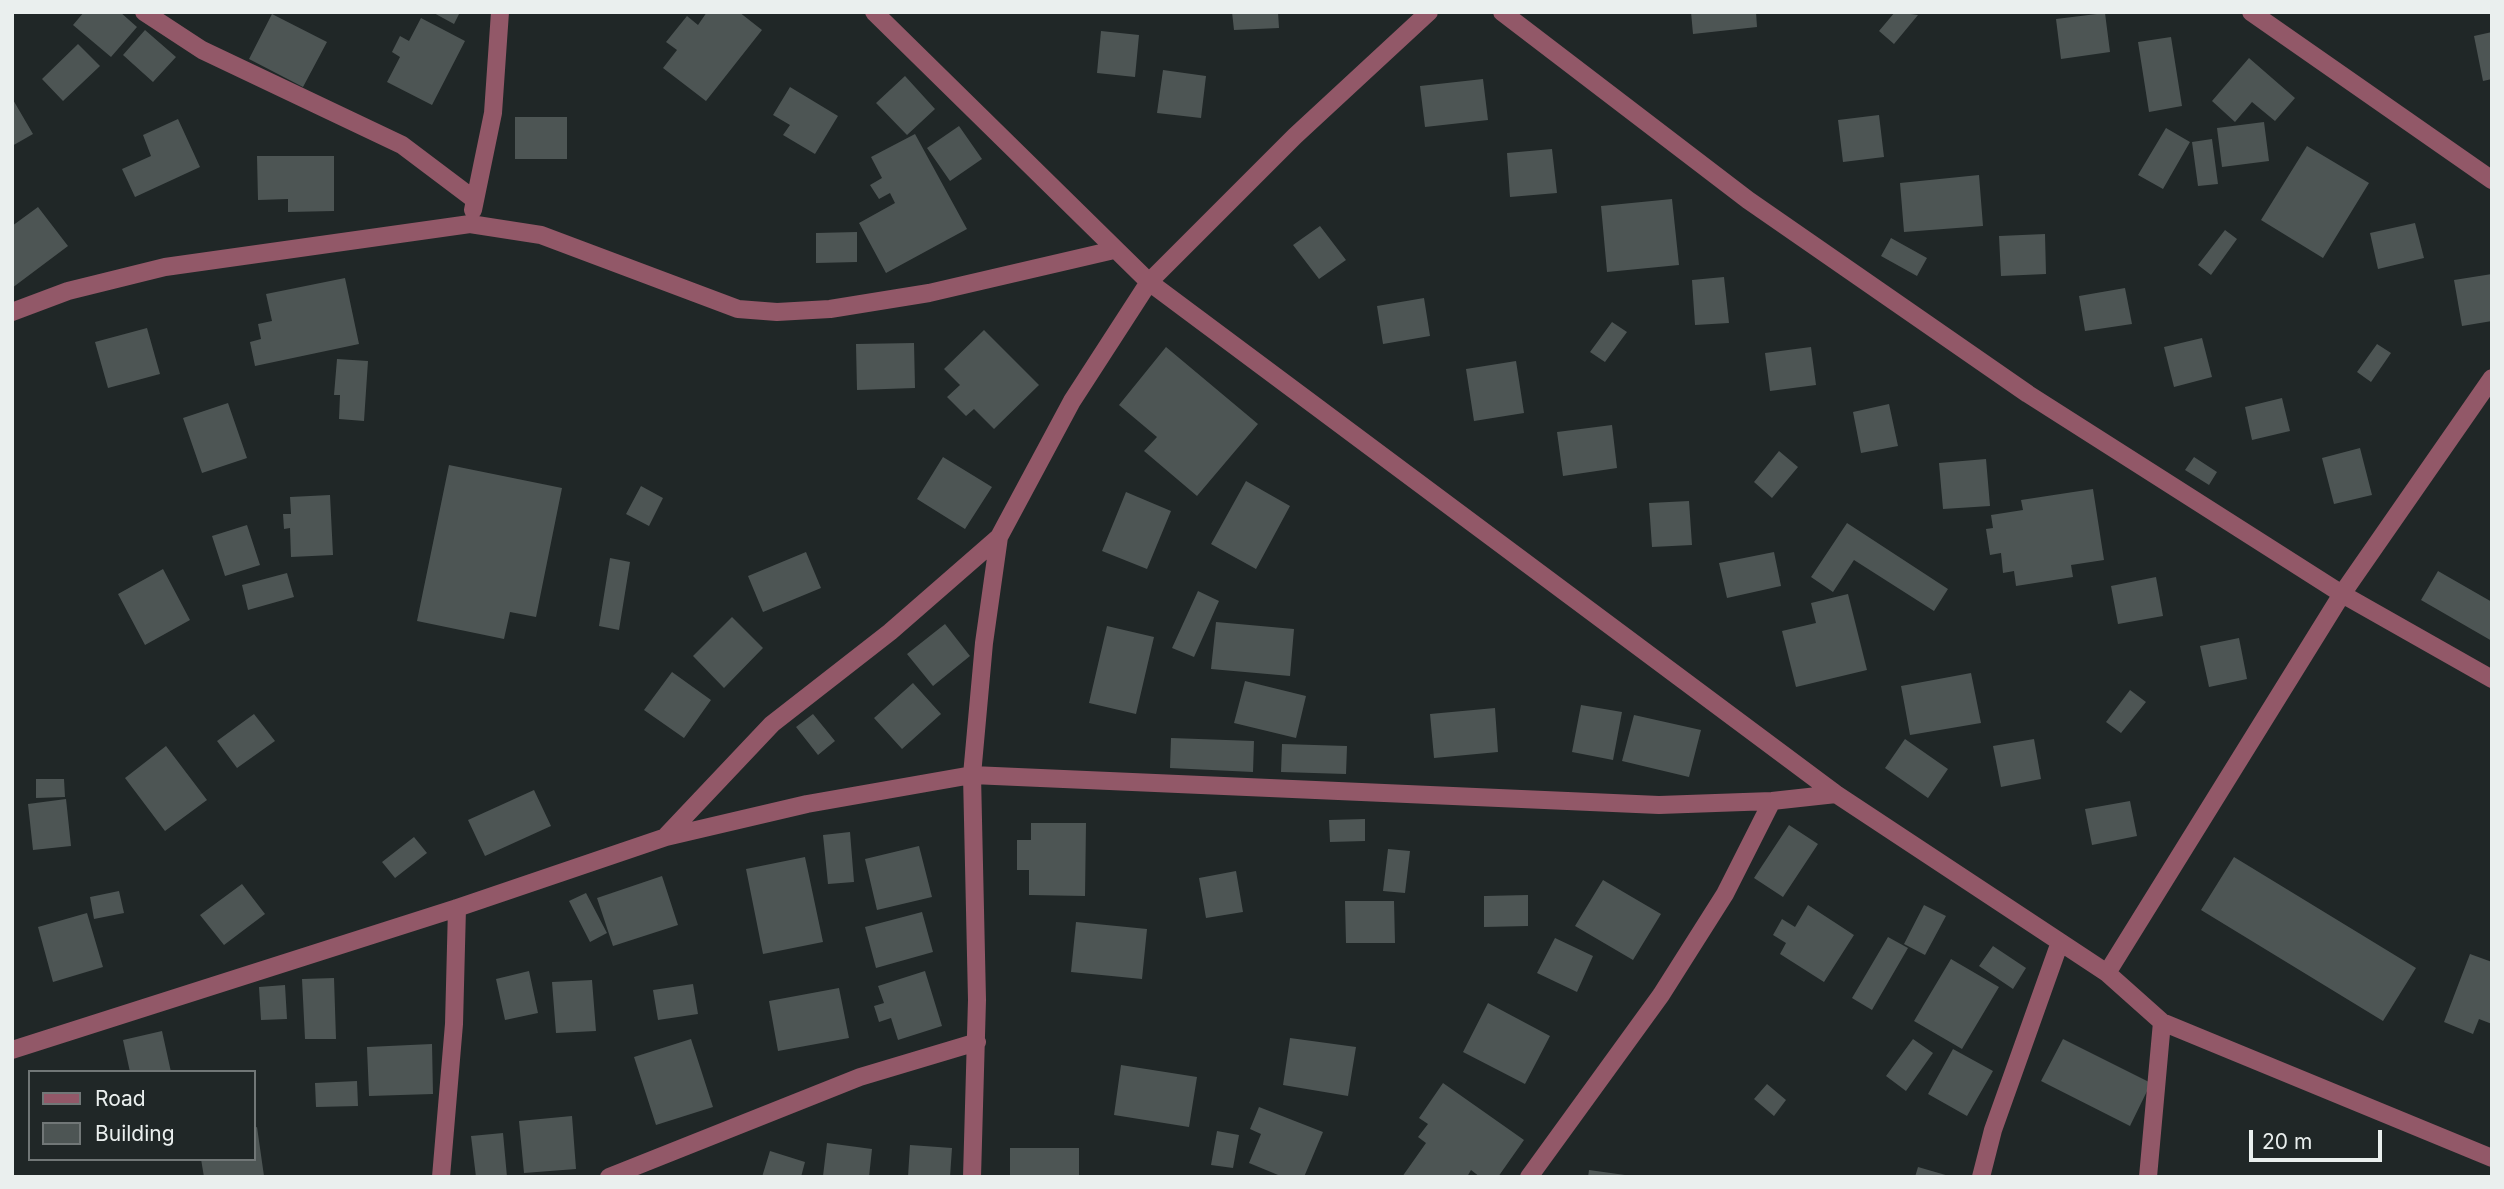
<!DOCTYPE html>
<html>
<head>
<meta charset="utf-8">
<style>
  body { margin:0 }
  #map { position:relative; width:2504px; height:1189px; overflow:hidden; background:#202727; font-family:Inter,sans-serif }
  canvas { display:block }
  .frame { position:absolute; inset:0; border:14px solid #eaefee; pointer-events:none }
  .legend { position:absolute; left:28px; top:1070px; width:228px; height:91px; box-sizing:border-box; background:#202727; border:2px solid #717777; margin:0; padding:9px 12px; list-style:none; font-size:21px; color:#eaefee }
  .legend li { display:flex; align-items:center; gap:14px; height:35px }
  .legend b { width:35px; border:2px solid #717777 }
  .scale { position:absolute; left:2249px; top:1130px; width:133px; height:32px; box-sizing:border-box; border:4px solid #eaefee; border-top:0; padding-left:9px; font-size:21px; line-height:24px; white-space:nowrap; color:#eaefee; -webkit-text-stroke:5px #202727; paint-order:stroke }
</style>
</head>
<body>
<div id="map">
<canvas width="2504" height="1189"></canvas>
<div class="frame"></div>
<ul class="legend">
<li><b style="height:9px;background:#925868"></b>Road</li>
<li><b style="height:19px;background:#4d5554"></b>Building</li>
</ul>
<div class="scale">20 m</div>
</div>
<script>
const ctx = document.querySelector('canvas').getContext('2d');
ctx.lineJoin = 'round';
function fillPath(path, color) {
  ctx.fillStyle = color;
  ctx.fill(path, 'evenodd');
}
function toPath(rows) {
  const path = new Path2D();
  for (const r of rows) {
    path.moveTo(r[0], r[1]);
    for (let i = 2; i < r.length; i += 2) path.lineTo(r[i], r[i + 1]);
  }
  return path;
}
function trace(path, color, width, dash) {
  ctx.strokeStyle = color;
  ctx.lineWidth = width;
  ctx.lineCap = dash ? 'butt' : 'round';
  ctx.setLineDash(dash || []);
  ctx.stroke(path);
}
fillPath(toPath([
  [84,12,120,12,137,27,111,57,73,25],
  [432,12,460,12,454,24],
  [707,12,739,12,762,30,706,101,663,68,677,50,666,42,687,16,698,25],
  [1232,12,1278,12,1279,28,1234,30],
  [1691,12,1756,12,1757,27,1693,34],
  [1895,12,1918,15,1894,44,1879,31],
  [2105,13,2110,52,2061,59,2056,19],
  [272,14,327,42,303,87,249,59],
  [421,18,465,41,432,105,387,82,400,57,392,52,400,36,409,41],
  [145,30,176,57,153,82,123,55],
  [1101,31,1139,35,1135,77,1097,73],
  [2492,32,2492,79,2483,81,2474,36],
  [2171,37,2182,106,2149,112,2138,42],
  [78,44,100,66,63,101,42,79],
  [2249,58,2295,98,2275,121,2252,102,2235,122,2212,101],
  [1163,70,1206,76,1201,118,1157,113],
  [905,76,935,109,907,135,876,103],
  [1483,79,1488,120,1425,127,1420,86],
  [790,87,838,116,815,154,783,135,790,125,773,115],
  [12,98,33,134,12,146],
  [1879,115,1884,157,1843,162,1838,120],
  [515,117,567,117,567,159,515,159],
  [178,119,200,167,135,197,122,169,151,156,143,135],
  [2264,122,2269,161,2222,167,2217,128],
  [959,126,982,159,950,181,927,148],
  [2166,128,2190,142,2163,189,2138,175],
  [915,134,967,229,886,273,859,223,895,203,890,193,879,199,870,185,882,178,871,157],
  [2212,139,2218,184,2198,186,2192,142],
  [2307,146,2369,183,2323,258,2261,220],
  [1552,149,1557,193,1510,197,1507,153],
  [257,156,334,156,334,211,288,212,288,199,258,200],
  [1979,175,1983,226,1904,232,1900,183],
  [1672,199,1679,265,1607,272,1601,206],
  [38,207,68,246,12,288,12,226],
  [2415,223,2424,258,2378,269,2370,233],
  [1320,226,1346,260,1319,279,1293,245],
  [2225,230,2237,239,2211,275,2198,265],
  [857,232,857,262,816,263,816,233],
  [2045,234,2046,274,2001,276,1999,236],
  [1891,238,1927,258,1917,276,1881,256],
  [2492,274,2492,321,2462,326,2454,280],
  [1724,277,1729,323,1695,325,1692,280],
  [345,278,359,344,255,366,250,342,261,339,258,324,272,321,266,294],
  [2125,288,2132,324,2085,331,2079,296],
  [1424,298,1430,336,1383,344,1377,306],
  [1612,322,1627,332,1605,362,1590,352],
  [147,328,160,374,108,388,95,342],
  [984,330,1039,385,994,429,974,409,966,416,947,397,960,385,944,369],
  [2202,338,2212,377,2174,387,2164,347],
  [914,343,915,388,857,390,856,344],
  [2377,344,2391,353,2371,382,2357,372],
  [1166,347,1258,424,1197,496,1144,451,1157,437,1119,405],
  [1811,347,1816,385,1770,391,1765,353],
  [337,359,368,361,364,421,339,419,340,395,334,395],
  [1516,361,1524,413,1474,421,1466,369],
  [2282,398,2290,431,2252,440,2245,407],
  [228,403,247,458,202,473,183,418],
  [1889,404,1898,446,1861,453,1853,412],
  [1612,425,1617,468,1563,476,1557,432],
  [2360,448,2372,495,2334,504,2322,458],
  [1779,451,1798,467,1772,498,1754,482],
  [943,457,992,487,965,529,917,499],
  [2194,457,2217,472,2209,485,2185,470],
  [1986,459,1990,506,1943,509,1939,463],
  [449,465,562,488,536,617,510,612,504,639,417,621],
  [1246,481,1290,506,1256,569,1211,544],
  [641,486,663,498,649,526,626,514],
  [2093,489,2104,560,2071,565,2073,577,2016,586,2014,571,2003,573,2001,553,1990,555,1986,529,1993,528,1991,515,2023,510,2021,500],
  [1126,492,1171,511,1147,569,1102,551],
  [330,495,333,555,291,557,290,528,284,529,283,514,291,514,290,497],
  [1689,501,1692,545,1652,547,1649,503],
  [1847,523,1948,589,1934,611,1854,560,1833,592,1811,577],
  [247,525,260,565,225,576,212,536],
  [806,552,821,588,763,612,748,576],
  [1774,552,1781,586,1727,598,1719,563],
  [610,558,630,562,619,630,599,626],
  [163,569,190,620,145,645,118,594],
  [2438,571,2492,602,2492,641,2421,600],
  [287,573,294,597,248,610,242,585],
  [2156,577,2163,616,2118,624,2111,586],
  [1198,591,1219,601,1194,657,1172,648],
  [1848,594,1867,670,1796,687,1782,631,1816,623,1811,603],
  [732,617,763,648,724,688,693,656],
  [1216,622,1294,629,1290,676,1211,669],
  [945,624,970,656,933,686,907,654],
  [1107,626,1154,637,1136,714,1089,703],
  [2239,638,2247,679,2209,687,2200,646],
  [672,672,711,700,684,738,644,710],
  [1971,673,1981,723,1910,735,1901,686],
  [1245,681,1306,696,1296,738,1234,723],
  [913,683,941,714,902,749,874,718],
  [2130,690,2146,702,2121,733,2106,722],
  [1581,705,1622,712,1613,760,1572,752],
  [1495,708,1498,752,1434,758,1430,714],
  [254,714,275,741,237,768,217,741],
  [813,714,835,741,818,755,796,727],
  [1634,715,1701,730,1689,777,1622,761],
  [1171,738,1254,741,1253,772,1170,768],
  [1905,739,1948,769,1928,798,1885,768],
  [2034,739,2041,779,2001,787,1993,746],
  [1282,744,1347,746,1346,774,1281,772],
  [166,746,207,800,165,831,125,778],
  [36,779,64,779,65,797,36,798],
  [534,790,551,826,485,856,468,820],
  [66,799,71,846,33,850,28,804],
  [2130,801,2137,836,2092,845,2085,809],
  [1365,819,1365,841,1330,842,1329,820],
  [1031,823,1086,823,1085,896,1029,895,1029,870,1017,870,1017,840,1031,840],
  [1789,825,1818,844,1783,897,1754,878],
  [850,832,854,882,828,884,823,835],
  [414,837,427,853,395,878,382,862],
  [919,846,932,897,877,910,865,859],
  [1388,849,1410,851,1405,893,1383,891],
  [805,857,823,942,763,954,746,869],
  [2234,857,2416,968,2383,1021,2201,910],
  [1236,871,1243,912,1206,918,1199,878],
  [662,876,678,925,613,946,597,898],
  [1603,880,1661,914,1633,960,1575,926],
  [242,884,265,914,224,945,200,915],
  [119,891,124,913,94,919,90,897],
  [586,893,607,933,590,942,569,901],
  [1528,895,1528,926,1484,927,1484,896],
  [1345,901,1394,901,1395,943,1346,943],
  [1808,905,1854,935,1824,982,1780,954,1786,943,1773,935,1782,919,1795,927],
  [1924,905,1946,916,1925,955,1904,944],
  [922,912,933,952,876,968,865,927],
  [87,913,103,967,53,982,38,927],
  [1076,922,1147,929,1142,979,1071,972],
  [1888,937,1908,948,1872,1010,1852,998],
  [1555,938,1593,956,1577,992,1537,973],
  [1993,946,2026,968,2013,989,1979,966],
  [2470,954,2492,962,2492,1024,2479,1019,2473,1034,2444,1022],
  [1951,959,1999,987,1962,1049,1914,1021],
  [529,971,538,1013,505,1020,496,979],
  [925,971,942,1026,898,1040,891,1018,879,1022,874,1006,884,1003,878,986],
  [334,978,336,1039,305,1039,302,979],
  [592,980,596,1031,556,1033,552,982],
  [693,984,698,1014,658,1020,653,990],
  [285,985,287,1019,261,1020,259,987],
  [839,988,849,1038,778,1051,769,1001],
  [1488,1003,1550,1036,1525,1084,1463,1052],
  [162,1031,171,1072,130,1072,123,1040],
  [1290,1038,1356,1047,1348,1096,1283,1085],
  [691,1039,713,1107,656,1125,634,1057],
  [1913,1039,1933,1053,1906,1091,1886,1076],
  [2063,1039,2151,1083,2130,1126,2041,1081],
  [432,1044,433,1094,369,1096,367,1047],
  [1953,1049,1993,1071,1967,1116,1928,1094],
  [1121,1065,1197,1077,1189,1127,1114,1115],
  [357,1081,358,1106,316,1107,315,1083],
  [1443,1083,1524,1140,1498,1177,1480,1177,1471,1170,1467,1177,1402,1177,1426,1143,1418,1137,1428,1124,1419,1118],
  [1767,1084,1786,1100,1774,1116,1754,1099],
  [1259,1107,1323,1132,1304,1177,1283,1177,1249,1163,1261,1134,1250,1129],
  [572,1116,576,1169,524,1173,519,1121],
  [257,1127,264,1176,204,1177,201,1159,254,1159,254,1128],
  [1217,1131,1239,1135,1233,1168,1211,1165],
  [503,1133,507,1177,476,1177,471,1136],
  [827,1143,872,1149,869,1177,823,1176],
  [910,1145,952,1148,950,1177,908,1177],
  [1010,1148,1079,1148,1079,1177,1010,1177],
  [770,1151,805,1162,801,1177,762,1177],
  [1918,1167,1949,1176,1949,1177,1915,1177],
  [1589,1170,1625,1175,1625,1177,1588,1177]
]), '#4d5554');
trace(toPath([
  [144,12,202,50,402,145,475,200],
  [874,12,1149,282,1836,794,2107,973,2162,1022,2492,1158],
  [1502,12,1748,200,2028,394,2342,594,2492,679],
  [2251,12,2492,180],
  [473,210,493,113,500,12],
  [12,312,68,291,165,267,470,224,541,235,738,309,777,312,830,309,929,293,1114,250],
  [667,835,772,724,890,632,999,537],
  [2107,973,2342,594,2492,378],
  [12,1050,457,908,666,837,807,804,972,775,1659,805,1772,801,1836,794],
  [441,1177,454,1024,457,908],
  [609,1177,860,1077,977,1042],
  [972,1177,977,1000,972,775,984,643,999,537,1072,401,1149,282,1295,136,1429,12],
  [1529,1177,1661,995,1725,894,1772,801],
  [1981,1177,1993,1130,2060,942],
  [2148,1177,2162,1022]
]), '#925868', 18);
</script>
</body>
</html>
